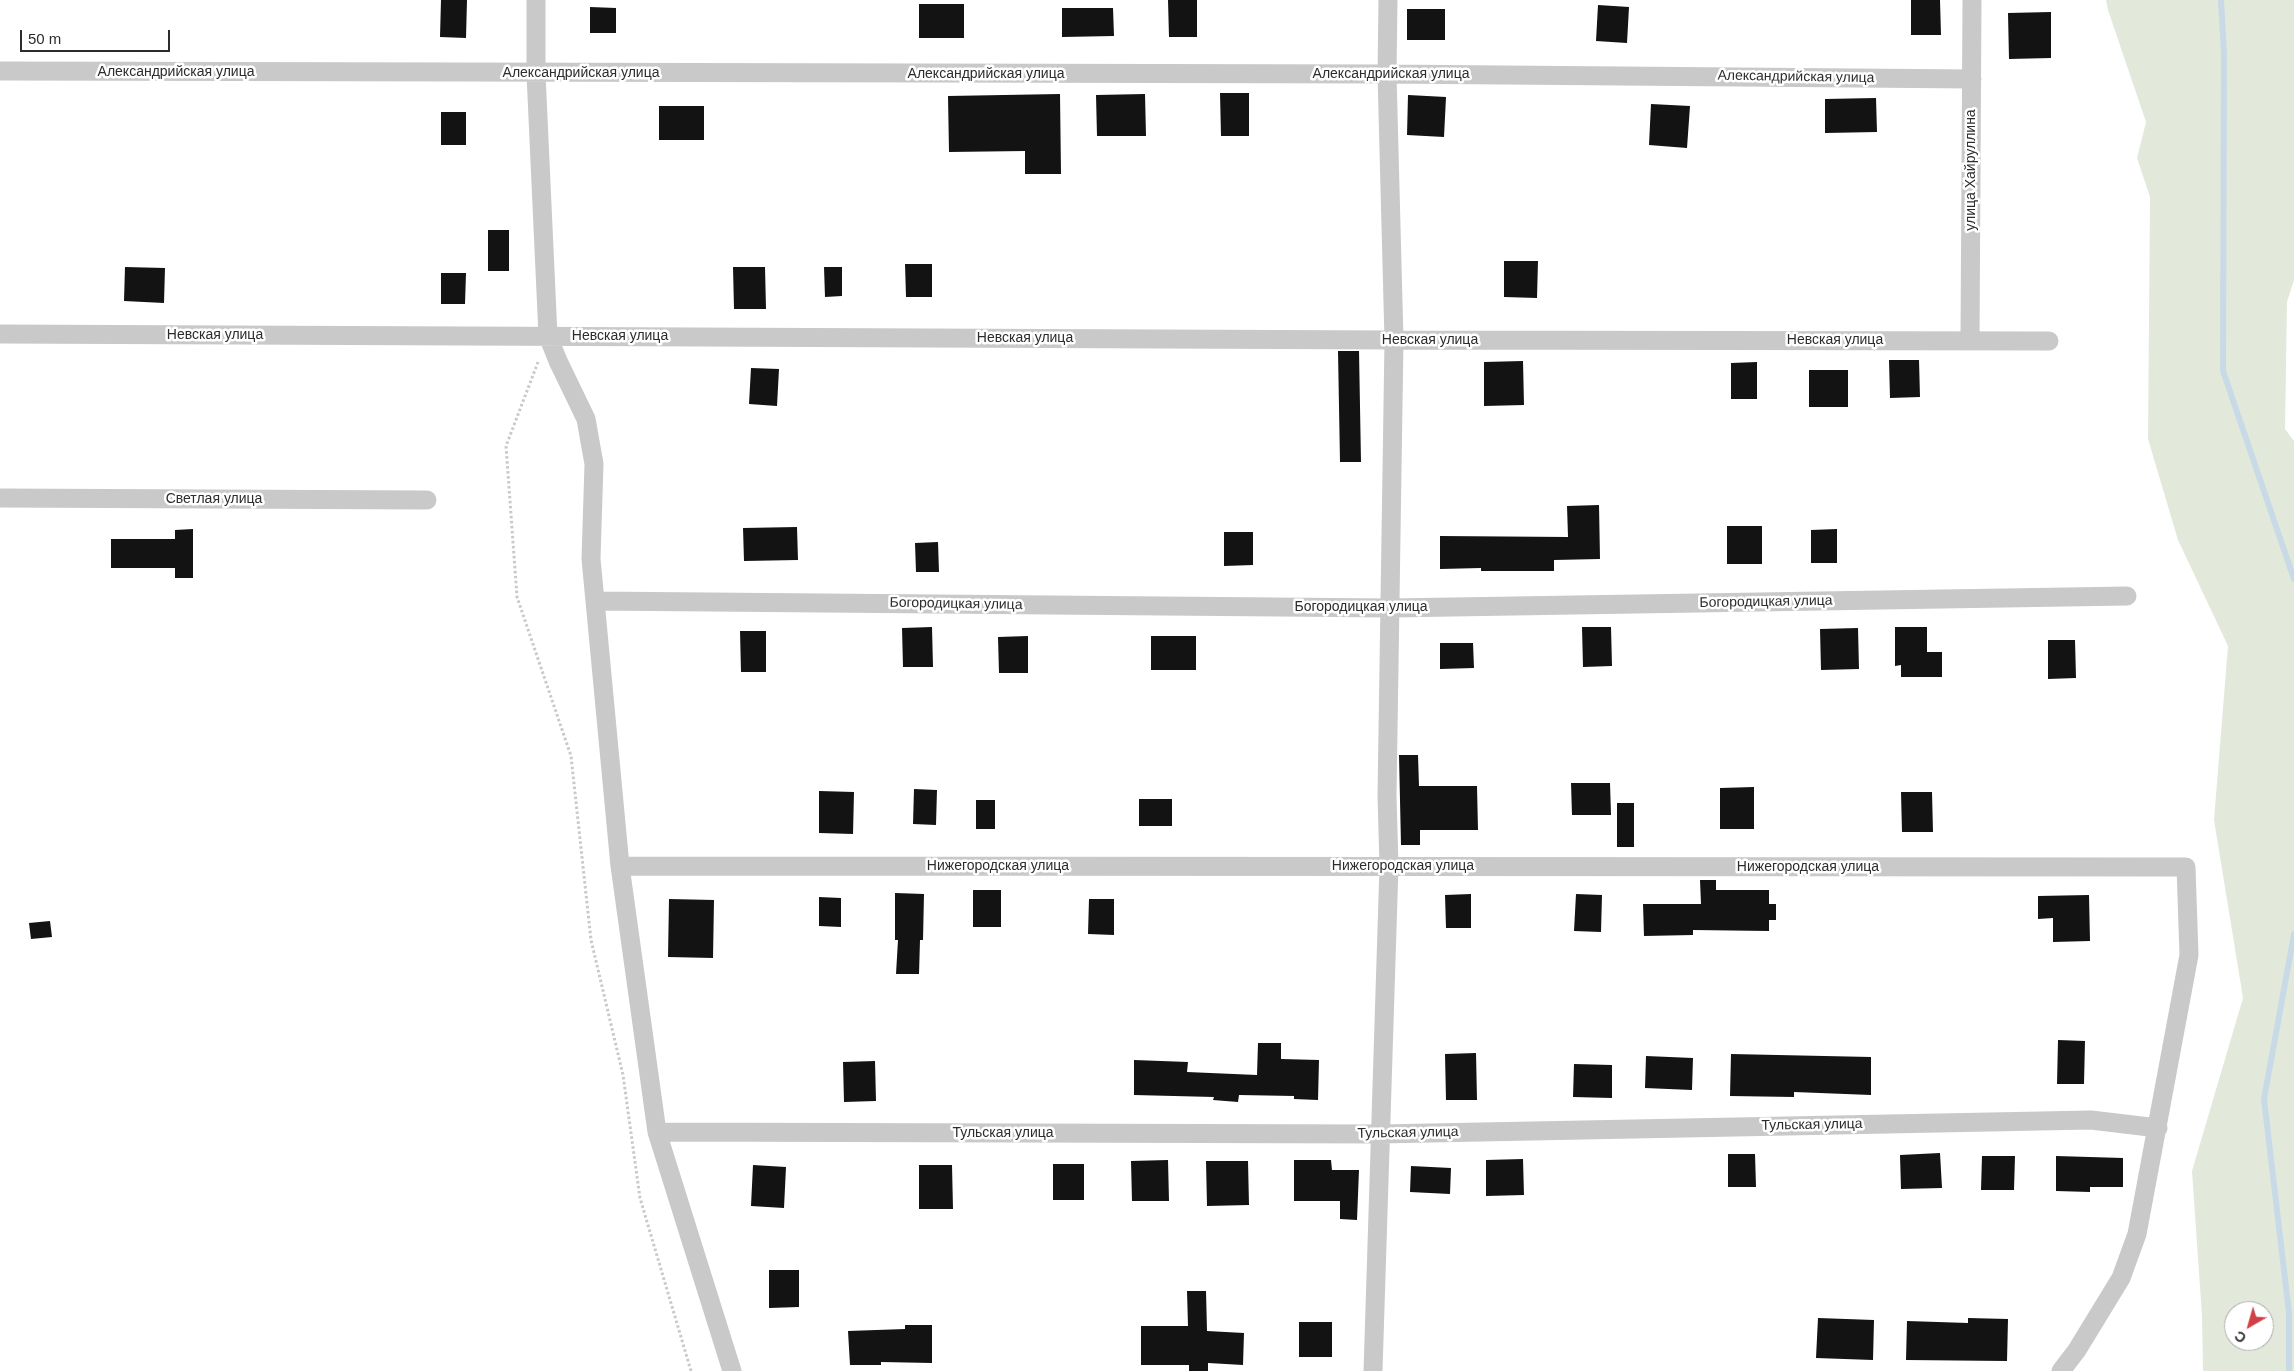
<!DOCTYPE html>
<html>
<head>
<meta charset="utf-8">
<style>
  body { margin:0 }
  #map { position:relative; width:2294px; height:1371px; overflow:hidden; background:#fff; font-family:Helvetica,sans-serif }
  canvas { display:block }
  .north { position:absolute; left:2224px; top:1301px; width:50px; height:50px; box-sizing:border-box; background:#fff; border:1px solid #ababab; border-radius:50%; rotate:218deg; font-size:14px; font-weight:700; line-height:20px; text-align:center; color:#2c2c2c }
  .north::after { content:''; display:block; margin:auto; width:18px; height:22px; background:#d24047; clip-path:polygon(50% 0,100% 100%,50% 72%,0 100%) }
  .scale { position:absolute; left:20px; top:30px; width:150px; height:22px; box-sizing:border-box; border:2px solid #2c2c2c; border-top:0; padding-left:6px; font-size:15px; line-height:18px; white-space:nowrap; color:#2c2c2c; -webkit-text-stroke:4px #fff; paint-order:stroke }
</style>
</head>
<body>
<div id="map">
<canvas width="2294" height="1371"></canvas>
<div class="north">С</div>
<div class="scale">50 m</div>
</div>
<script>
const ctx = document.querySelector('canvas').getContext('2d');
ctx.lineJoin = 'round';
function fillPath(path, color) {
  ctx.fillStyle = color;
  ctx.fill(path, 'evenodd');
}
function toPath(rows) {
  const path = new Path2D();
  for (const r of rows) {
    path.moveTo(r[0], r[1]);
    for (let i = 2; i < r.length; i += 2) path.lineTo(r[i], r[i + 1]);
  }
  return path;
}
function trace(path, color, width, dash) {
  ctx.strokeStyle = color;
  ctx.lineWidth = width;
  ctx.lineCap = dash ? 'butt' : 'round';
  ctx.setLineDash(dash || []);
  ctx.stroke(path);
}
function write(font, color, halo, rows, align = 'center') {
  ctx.font = font + ' Helvetica,sans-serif';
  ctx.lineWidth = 5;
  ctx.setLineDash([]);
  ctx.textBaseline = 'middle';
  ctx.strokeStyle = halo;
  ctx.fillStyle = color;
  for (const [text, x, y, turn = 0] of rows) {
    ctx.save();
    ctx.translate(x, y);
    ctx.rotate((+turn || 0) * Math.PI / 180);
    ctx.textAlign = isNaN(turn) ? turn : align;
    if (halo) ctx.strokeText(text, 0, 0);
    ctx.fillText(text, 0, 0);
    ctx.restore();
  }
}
fillPath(toPath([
  [2106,0,2294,0,2294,280,2287,302,2285,429,2294,441,2294,1371,2203,1371,2202,1316,2192,1171,2243,998,2214,820,2228,646,2178,540,2148,439,2150,197,2137,158,2146,122,2108,10],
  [2234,1311,2264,1311,2264,1341,2234,1341]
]), '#e2e9db');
trace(toPath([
  [2221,0,2224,54,2223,371,2294,579],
  [2289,1371,2289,1313,2264,1099,2294,934]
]), '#c9dae7', 6);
fillPath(toPath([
  [441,0,467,0,466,38,440,37],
  [1168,0,1197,0,1197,37,1169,37],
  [1911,0,1940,0,1941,35,1911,35],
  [919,4,964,4,964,38,919,38],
  [1598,5,1629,7,1627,43,1596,41],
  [590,7,616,8,616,33,590,33],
  [1062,8,1113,8,1114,36,1062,37],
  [1407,9,1445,9,1445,40,1407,40],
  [2051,12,2051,58,2009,59,2008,13],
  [1220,93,1249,93,1249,136,1221,136],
  [1060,94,1061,174,1025,174,1025,151,949,152,948,96],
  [1145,94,1146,136,1097,136,1096,95],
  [1408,95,1446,97,1444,137,1407,135],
  [1876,98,1877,132,1825,133,1825,99],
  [1651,104,1690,106,1687,148,1649,145],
  [659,106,704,106,704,140,659,140],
  [441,112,466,112,466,145,441,145],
  [488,230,509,230,509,271,488,271],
  [1504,261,1538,261,1537,298,1504,297],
  [905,264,932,264,932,297,906,297],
  [125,267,165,268,164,303,124,301],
  [733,267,765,267,766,309,734,309],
  [824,267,842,267,842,296,825,297],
  [441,273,466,273,465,304,441,304],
  [1338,351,1359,351,1361,462,1340,462],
  [1889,360,1919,360,1920,397,1890,398],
  [1523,361,1524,405,1484,406,1484,362],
  [1757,362,1757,399,1731,399,1731,363],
  [751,368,779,369,777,406,749,404],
  [1809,370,1848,370,1848,407,1809,407],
  [1599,505,1600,559,1554,560,1554,571,1481,571,1481,568,1440,569,1440,536,1568,537,1567,506],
  [1727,526,1762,526,1762,564,1727,564],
  [797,527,798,560,744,561,743,528],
  [193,529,193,578,175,578,175,568,111,568,111,539,175,539,175,530],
  [1837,529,1837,563,1811,563,1811,530],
  [1224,532,1253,532,1253,565,1224,566],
  [938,542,939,572,916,572,915,543],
  [932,627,933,667,903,667,902,628],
  [1582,627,1611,627,1612,666,1583,667],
  [1895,627,1927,627,1927,652,1942,652,1942,677,1901,677,1901,665,1895,666],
  [1858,628,1859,669,1821,670,1820,629],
  [740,631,766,631,766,672,741,672],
  [1028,636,1028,673,999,673,998,637],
  [1151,636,1196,636,1196,670,1151,670],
  [2048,640,2075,640,2076,678,2048,679],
  [1440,643,1473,643,1474,668,1440,669],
  [1399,755,1418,755,1419,786,1477,786,1478,830,1420,830,1420,845,1401,845],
  [1571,783,1610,783,1611,815,1572,815],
  [1754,787,1754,829,1720,829,1720,788],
  [914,789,937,790,936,825,913,824],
  [819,791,854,792,853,834,819,833],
  [1901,792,1932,792,1933,832,1902,832],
  [1139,799,1172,799,1172,826,1139,826],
  [976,800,995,800,995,829,976,829],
  [1617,803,1634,803,1634,847,1617,847],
  [1700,880,1716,880,1716,890,1769,890,1769,904,1776,904,1776,920,1769,920,1769,931,1693,930,1693,935,1644,936,1643,904,1701,904],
  [973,890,1001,890,1001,927,973,927],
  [895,893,924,894,923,940,920,940,919,974,896,974,898,940,895,940],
  [1471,894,1471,928,1446,928,1445,895],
  [1576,894,1602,895,1601,932,1574,931],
  [2089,895,2090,941,2053,942,2053,918,2038,919,2038,896],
  [819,897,841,898,841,927,819,926],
  [669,899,714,900,713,958,668,957],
  [1089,899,1114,899,1114,935,1088,934],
  [50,921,52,937,31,939,29,923],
  [2058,1040,2085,1041,2084,1084,2057,1084],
  [1258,1043,1281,1043,1281,1059,1319,1060,1318,1100,1294,1099,1294,1096,1239,1095,1238,1102,1213,1100,1214,1097,1134,1095,1134,1060,1188,1062,1187,1072,1257,1075],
  [1476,1053,1477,1100,1446,1100,1445,1054],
  [1731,1054,1871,1057,1871,1095,1794,1092,1794,1097,1730,1096],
  [1646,1056,1693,1058,1692,1090,1645,1088],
  [875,1061,876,1101,844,1102,843,1062],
  [1574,1064,1612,1065,1612,1098,1573,1097],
  [1940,1153,1942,1188,1901,1189,1900,1155],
  [1728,1154,1755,1154,1756,1187,1728,1187],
  [1982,1156,2015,1156,2014,1190,1981,1190],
  [2056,1156,2123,1158,2123,1187,2090,1187,2090,1192,2056,1191],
  [1523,1159,1524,1195,1486,1196,1486,1160],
  [1168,1160,1169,1201,1132,1201,1131,1161],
  [1294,1160,1331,1160,1332,1170,1359,1170,1357,1220,1340,1219,1340,1201,1294,1201],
  [1206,1161,1248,1161,1249,1205,1207,1206],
  [1053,1164,1084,1164,1084,1200,1053,1200],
  [753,1165,786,1167,784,1208,751,1206],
  [919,1165,952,1165,953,1209,919,1209],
  [1411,1166,1451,1168,1450,1194,1410,1192],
  [769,1270,799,1270,799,1307,769,1308],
  [1187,1291,1206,1291,1207,1331,1244,1333,1243,1365,1208,1363,1208,1371,1189,1371,1189,1365,1141,1365,1141,1326,1188,1326],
  [1818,1318,1874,1320,1873,1360,1816,1358],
  [1968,1318,2008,1319,2007,1361,1906,1360,1907,1321,1968,1323],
  [1299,1322,1332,1322,1332,1357,1299,1357],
  [905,1325,932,1325,932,1363,881,1362,881,1365,850,1365,848,1331,905,1329]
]), '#131313');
trace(toPath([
  [538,362,506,446,517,597,571,756,591,940,623,1075,640,1198,691,1371]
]), '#c9c9c9', 3, [2.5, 2.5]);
trace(toPath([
  [536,0,536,74,548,336,558,361,586,419,594,464,591,559,595,601,620,866,657,1132,732,1371],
  [0,71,1387,74,1972,79],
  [0,334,1394,340,2049,341],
  [1970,340,1972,0],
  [0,498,427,500],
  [595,601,1391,608,2127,596],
  [620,866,2186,867,2189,955,2137,1234,2121,1278,2077,1350,2061,1371],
  [657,1132,1380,1134,2091,1120,2158,1128],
  [1373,1371,1389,866,1387,796,1394,340,1387,74,1388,0]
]), '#c9c9c9', 19);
write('14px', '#2c2c2c', '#fff', [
  ["Александрийская улица",176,72],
  ["Александрийская улица",581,73],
  ["Александрийская улица",986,74],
  ["Александрийская улица",1391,74],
  ["Александрийская улица",1796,77,1],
  ["улица Хайруллина",1971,170,-90],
  ["Невская улица",215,335],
  ["Невская улица",620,336],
  ["Невская улица",1025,338],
  ["Невская улица",1430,340],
  ["Невская улица",1835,340],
  ["Светлая улица",214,499],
  ["Богородицкая улица",1766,602,-1],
  ["Богородицкая улица",956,604,1],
  ["Богородицкая улица",1361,607],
  ["Нижегородская улица",998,866],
  ["Нижегородская улица",1403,866],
  ["Нижегородская улица",1808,867],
  ["Тульская улица",1812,1125,-1],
  ["Тульская улица",1003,1133],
  ["Тульская улица",1408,1133,-1]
]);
</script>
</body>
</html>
